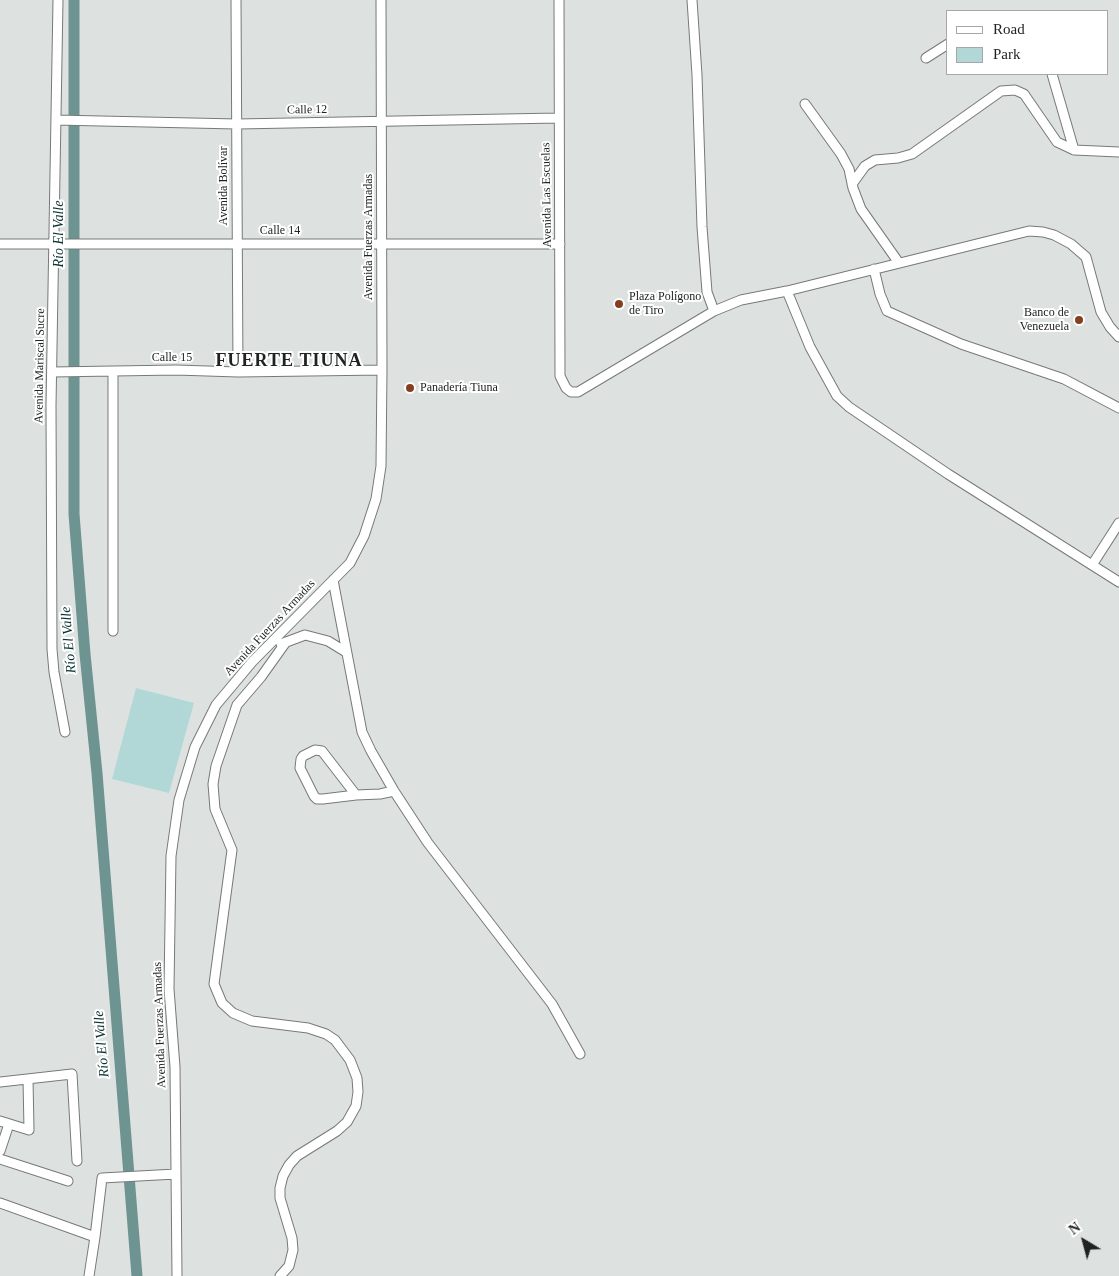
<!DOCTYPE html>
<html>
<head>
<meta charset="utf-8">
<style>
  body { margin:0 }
  #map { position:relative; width:1119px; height:1276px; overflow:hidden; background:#dde2e1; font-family:"Times New Roman",serif }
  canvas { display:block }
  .legend { position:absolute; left:946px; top:10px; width:162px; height:65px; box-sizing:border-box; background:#fff; border:1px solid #a6a7a7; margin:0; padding:6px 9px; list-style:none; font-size:15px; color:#212323 }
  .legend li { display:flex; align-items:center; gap:10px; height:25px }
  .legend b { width:25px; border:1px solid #a6a7a7 }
  .north { position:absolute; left:1059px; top:1216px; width:50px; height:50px; -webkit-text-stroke:4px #fff; paint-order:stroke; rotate:323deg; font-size:14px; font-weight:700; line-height:20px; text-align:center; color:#212323 }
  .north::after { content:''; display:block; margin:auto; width:18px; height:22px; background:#212323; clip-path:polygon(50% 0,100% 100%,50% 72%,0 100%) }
</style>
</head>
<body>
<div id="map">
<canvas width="1119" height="1276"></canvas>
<ul class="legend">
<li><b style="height:6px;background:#fff"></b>Road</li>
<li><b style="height:14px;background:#b1d8d6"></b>Park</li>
</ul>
<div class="north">N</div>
</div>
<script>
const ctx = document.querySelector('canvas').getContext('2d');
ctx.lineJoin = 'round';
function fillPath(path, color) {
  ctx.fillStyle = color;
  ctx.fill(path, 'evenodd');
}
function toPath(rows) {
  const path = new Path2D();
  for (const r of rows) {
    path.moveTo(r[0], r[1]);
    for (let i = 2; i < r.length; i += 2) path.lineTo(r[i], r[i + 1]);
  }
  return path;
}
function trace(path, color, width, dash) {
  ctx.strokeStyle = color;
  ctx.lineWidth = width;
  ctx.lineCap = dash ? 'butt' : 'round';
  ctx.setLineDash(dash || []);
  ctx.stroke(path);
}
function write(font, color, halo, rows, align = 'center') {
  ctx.font = font + ' "Times New Roman",serif';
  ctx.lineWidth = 4;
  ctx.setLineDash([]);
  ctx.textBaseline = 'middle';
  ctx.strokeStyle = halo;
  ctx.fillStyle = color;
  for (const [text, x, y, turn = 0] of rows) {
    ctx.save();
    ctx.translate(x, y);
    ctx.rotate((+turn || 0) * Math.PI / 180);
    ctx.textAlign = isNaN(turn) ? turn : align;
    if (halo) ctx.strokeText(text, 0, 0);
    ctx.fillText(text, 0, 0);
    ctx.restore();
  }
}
fillPath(toPath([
  [136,688,194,703,169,793,112,779]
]), '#b1d8d6');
trace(toPath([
  [74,0,74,514,85,654,97,773,137,1276]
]), '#6e9492', 11);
const minor = toPath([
  [58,0,51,405,52,649,54,672,65,732],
  [236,0,238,372],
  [559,0,560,376,566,388,571,392,578,392,714,311,741,300,787,291,1029,231,1043,232,1054,235,1071,244,1086,257,1101,312,1110,327,1119,337],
  [692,0,697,75,702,227,707,292,714,311],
  [926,58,948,44],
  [1052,74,1074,150],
  [805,104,841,154,849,169,853,188,861,209,899,263],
  [56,120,237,124,558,118],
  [852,184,865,166,875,160,898,158,912,154,1001,91,1015,90,1024,94,1057,142,1074,150,1119,152],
  [0,244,560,244],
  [874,269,880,294,887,311,961,344,1064,379,1119,408],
  [787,291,810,347,837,396,849,407,948,474,1119,582],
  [52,372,176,370,238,372,382,370],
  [113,372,113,631],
  [1092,565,1119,523],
  [333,580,362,732,371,751,394,791,428,843,552,1004,580,1054],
  [281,644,305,635,328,641,346,652],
  [356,795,322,751,315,750,303,756,301,759,300,768,314,796,317,799,323,799,356,795,380,794,394,791],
  [0,1082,72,1074,77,1161],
  [0,1121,29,1130,28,1079],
  [0,1151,9,1124],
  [0,1159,68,1181],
  [0,1203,95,1237],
  [89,1276,95,1237,102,1178,176,1174],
  [177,1276,175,1067,169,989,171,856,179,800,195,747,216,705,252,662,350,563,364,536,376,499,381,466,382,370,381,0],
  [280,1276,289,1266,293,1250,292,1238,280,1198,280,1188,283,1176,289,1165,297,1156,337,1131,347,1122,356,1106,358,1092,357,1078,350,1060,335,1040,326,1034,308,1028,252,1021,233,1013,222,1003,214,984,232,850,215,809,213,784,216,766,237,705,261,677,286,642]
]);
trace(minor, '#757a79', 11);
trace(minor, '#fff', 9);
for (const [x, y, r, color] of [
  [619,304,5,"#863e20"],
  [1079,320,5,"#863e20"],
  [410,388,5,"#863e20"]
]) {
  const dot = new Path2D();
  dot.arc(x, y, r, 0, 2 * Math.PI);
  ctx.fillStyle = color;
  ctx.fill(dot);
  trace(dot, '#fff', 2);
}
write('12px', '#212323', '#fff', [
  ["Calle 12",307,110,-1],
  ["Avenida Bolívar",224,186,-90],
  ["Avenida Las Escuelas",547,195,-91],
  ["Calle 14",280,231],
  ["Avenida Fuerzas Armadas",369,237,-90],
  ["Calle 15",172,358],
  ["Avenida Mariscal Sucre",40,366,-89],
  ["Avenida Fuerzas Armadas",270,628,-47],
  ["Avenida Fuerzas Armadas",160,1025,-92]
]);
write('12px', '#212323', '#fff', [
  ["Plaza Polígono",629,297],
  ["de Tiro",629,311],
  ["Banco de",1069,313,"right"],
  ["Venezuela",1069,327,"right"],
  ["Panadería Tiuna",420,388]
], 'left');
write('italic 14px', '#0c3332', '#fff', [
  ["Río El Valle",59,234,-90],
  ["Río El Valle",69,640,-95],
  ["Río El Valle",102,1044,-95]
]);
ctx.letterSpacing = '1px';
write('bold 18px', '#212323', '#fff', [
  ["FUERTE TIUNA",289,361]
]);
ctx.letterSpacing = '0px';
</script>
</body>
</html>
